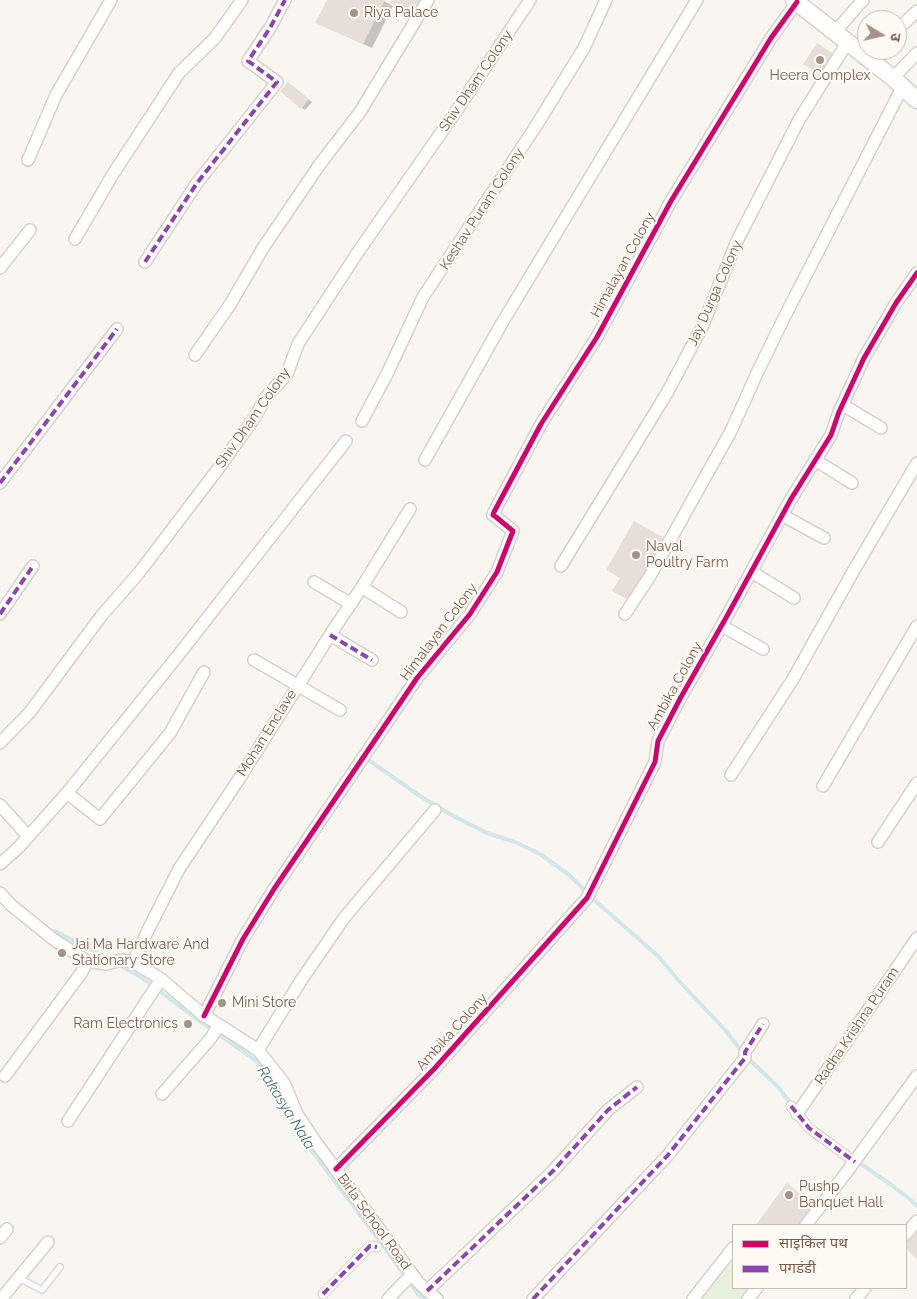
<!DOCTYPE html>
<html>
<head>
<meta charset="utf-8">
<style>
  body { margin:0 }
  #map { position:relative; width:917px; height:1299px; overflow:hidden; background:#f9f5f0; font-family:Raleway,"Noto Sans Devanagari",sans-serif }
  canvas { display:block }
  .legend { position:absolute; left:732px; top:1224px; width:175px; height:65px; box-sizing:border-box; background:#fffaf3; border:1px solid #cabbb1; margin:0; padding:6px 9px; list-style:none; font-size:15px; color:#7a5c4d }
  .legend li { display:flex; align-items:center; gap:10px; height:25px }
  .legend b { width:25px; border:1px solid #cabbb1 }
  .north { position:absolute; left:857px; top:10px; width:50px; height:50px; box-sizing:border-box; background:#fffaf3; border:1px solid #cabbb1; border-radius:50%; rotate:99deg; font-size:14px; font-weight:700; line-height:20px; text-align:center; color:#7a5c4d }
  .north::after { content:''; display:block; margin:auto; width:18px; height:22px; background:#a69286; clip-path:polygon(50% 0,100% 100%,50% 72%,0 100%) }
</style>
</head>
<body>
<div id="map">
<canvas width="917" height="1299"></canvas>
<ul class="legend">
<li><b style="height:6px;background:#d6006c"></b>साइकिल पथ</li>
<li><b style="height:6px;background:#8e44ad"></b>पगडंडी</li>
</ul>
<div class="north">उ</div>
</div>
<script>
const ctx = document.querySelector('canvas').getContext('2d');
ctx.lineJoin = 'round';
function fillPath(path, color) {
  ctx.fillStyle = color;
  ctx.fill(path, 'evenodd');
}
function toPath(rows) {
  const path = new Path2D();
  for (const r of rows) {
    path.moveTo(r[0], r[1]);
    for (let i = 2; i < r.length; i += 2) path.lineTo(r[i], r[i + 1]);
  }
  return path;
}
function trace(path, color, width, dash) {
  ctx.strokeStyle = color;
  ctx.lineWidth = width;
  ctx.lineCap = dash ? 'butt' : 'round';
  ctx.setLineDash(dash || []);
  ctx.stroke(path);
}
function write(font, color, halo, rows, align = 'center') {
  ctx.font = font + ' Raleway,sans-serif';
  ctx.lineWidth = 4;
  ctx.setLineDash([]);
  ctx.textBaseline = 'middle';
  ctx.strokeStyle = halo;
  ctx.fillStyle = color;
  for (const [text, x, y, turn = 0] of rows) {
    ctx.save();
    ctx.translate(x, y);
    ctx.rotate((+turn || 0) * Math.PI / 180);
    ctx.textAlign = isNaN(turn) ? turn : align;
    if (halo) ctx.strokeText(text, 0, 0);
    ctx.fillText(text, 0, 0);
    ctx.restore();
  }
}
fillPath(toPath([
  [733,1255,733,1288,752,1288,743,1299,699,1299]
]), '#e7f0db');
fillPath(toPath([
  [328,0,382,0,393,6,372,48,332,30],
  [292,86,312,102,305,110,302,108]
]), '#0003');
trace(toPath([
  [367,759,423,798,457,818,487,833,515,842,540,854,568,874,587,892],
  [592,898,658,956,680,982,726,1031,740,1049],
  [55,931,111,960],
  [117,964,141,977,194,1017,258,1062,273,1081,283,1106,303,1139,382,1244,418,1294,424,1299],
  [750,1060,779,1088,792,1105],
  [861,1164,890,1184,911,1200,917,1206]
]), '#d0e8ea', 4);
fillPath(toPath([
  [327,0,385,0,363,44,315,23],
  [391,0,423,0,415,15,390,3],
  [817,43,837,56,824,77,803,64],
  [288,82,309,99,301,109,280,91],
  [634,521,666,539,630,601,612,591,620,578,606,570],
  [787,1183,815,1206,800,1225,756,1225],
  [914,1230,917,1233,917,1259,906,1248,906,1239]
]), '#e6ded7');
const service = toPath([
  [19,1278,42,1290,60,1267]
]);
const pedestrian = toPath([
  [791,1106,809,1128,855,1162],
  [323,1294,370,1246,377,1247]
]);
const minor = toPath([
  [897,30,917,11],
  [835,32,863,0],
  [893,78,917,53],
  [28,160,56,95,111,0],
  [75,239,113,174,179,73,215,38,242,0],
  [145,262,197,183,277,82,248,61,270,28,285,0],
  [0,268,30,230],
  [195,355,231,303,263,248,320,164,360,112,428,0],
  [843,405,881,428],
  [362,421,387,374,423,297,536,126,584,48,606,0],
  [425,460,502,323,697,0],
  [815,460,852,483],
  [0,483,117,329],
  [782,515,824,538],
  [561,566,667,393,702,327,737,241,799,120,847,43],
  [752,572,794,598],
  [314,582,351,604],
  [362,587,401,612],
  [0,614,33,566],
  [625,614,650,576,731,431,758,371,785,316,903,86],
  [722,626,763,649],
  [330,635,372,660],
  [254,660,340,710],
  [0,743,30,712,102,615,138,574,218,469,255,417,266,397,287,374,298,344,358,252,459,107,530,0],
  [731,775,793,679,854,570,917,463],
  [823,786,917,626],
  [67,793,100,819,170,733,204,672],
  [0,805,28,836],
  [878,842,917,783],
  [0,864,18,848,67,793,176,658,346,441],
  [0,893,11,905,53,939,87,961,106,964,122,960,133,962,161,979,202,1014,258,1050,284,1083,297,1114,315,1141,418,1282,437,1299],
  [133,962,149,928,179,869,239,779,330,635,362,587,410,509],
  [204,1016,243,939,274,889,417,678,470,614,497,572,513,531,496,517,493,515,494,512,541,424,597,337,671,201,771,38,797,2],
  [258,1050,302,979,344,918,435,810],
  [5,1076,82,972,87,961],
  [162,1094,211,1038,219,1025],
  [797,1114,917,938],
  [68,1121,161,979],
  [336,1169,434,1069,587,898,655,762,658,741,681,697,727,616,791,499,831,435,839,412,864,358,896,303,917,273],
  [806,1225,846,1173,917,1076],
  [906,1234,917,1221],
  [0,1238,7,1229],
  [427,1291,553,1171,608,1110,637,1087],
  [1,1299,48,1242],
  [388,1299,412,1274],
  [533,1299,668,1155,745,1058,745,1052,763,1024],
  [693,1299,733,1248],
  [748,1299,757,1288],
  [856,1299,865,1288]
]);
const secondary = toPath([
  [794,0,893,78,917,100]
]);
trace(service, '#d7d1cb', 8);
trace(pedestrian, '#d7d1cb', 11);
trace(minor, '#d7d1cb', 14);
trace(secondary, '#d9d2cb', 19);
trace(service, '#fefefd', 5.5);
trace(pedestrian, '#fefefd', 9);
trace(minor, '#fefefd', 11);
trace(secondary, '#fefefd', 16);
trace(toPath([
  [145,262,197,183,277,82,248,61,270,28,285,0],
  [0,483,117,329],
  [0,614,33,566],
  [330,635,372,660],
  [791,1106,809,1128,855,1162],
  [427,1291,553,1171,608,1110,637,1087],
  [323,1294,370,1246,377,1247],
  [533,1299,668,1155,745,1058,745,1052,763,1024]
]), '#8e44ad', 4, [8, 4]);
trace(toPath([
  [204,1016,243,939,274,889,417,678,470,614,497,572,513,531,496,517,493,515,494,512,541,424,597,337,671,201,771,38,797,2],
  [336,1169,434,1069,587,898,655,762,658,741,681,697,727,616,791,499,831,435,839,412,864,358,896,303,917,273]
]), '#d6006c', 5);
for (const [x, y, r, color] of [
  [354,13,5,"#a69286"],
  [820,60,5,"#a69286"],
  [636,555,5,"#a69286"],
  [62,953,5,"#a69286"],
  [222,1003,5,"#a69286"],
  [188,1024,5,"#a69286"],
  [789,1195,5,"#a69286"]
]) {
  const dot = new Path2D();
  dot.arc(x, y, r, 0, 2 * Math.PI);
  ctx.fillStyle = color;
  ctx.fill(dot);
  trace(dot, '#fffaf3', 2);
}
write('14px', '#7a5c4d', '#fffaf3', [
  ["Riya Palace",364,13],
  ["Heera Complex",820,76,"center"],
  ["Naval",646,547],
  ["Poultry Farm",646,563],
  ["Jai Ma Hardware And",72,945],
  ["Stationary Store",72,961],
  ["Mini Store",232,1003],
  ["Ram Electronics",178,1024,"right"],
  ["Pushp",799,1187],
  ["Banquet Hall",799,1203]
], 'left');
write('14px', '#7a5c4d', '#fffaf3', [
  ["Shiv Dham Colony",476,81,-56],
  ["Keshav Puram Colony",482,209,-57],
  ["Himalayan Colony",623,265,-61],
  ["Jay Durga Colony",715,293,-66],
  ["Shiv Dham Colony",253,418,-55],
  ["Himalayan Colony",439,632,-53],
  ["Ambika Colony",675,686,-61],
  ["Mohan Enclave",267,733,-58],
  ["Radha Krishna Puram",857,1026,-56],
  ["Ambika Colony",452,1032,-48],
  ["Birla School Road",374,1222,54]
]);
write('italic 15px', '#437c86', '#fffaf3', [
  ["Rakasya Nala",286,1108,58]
]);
</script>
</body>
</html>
